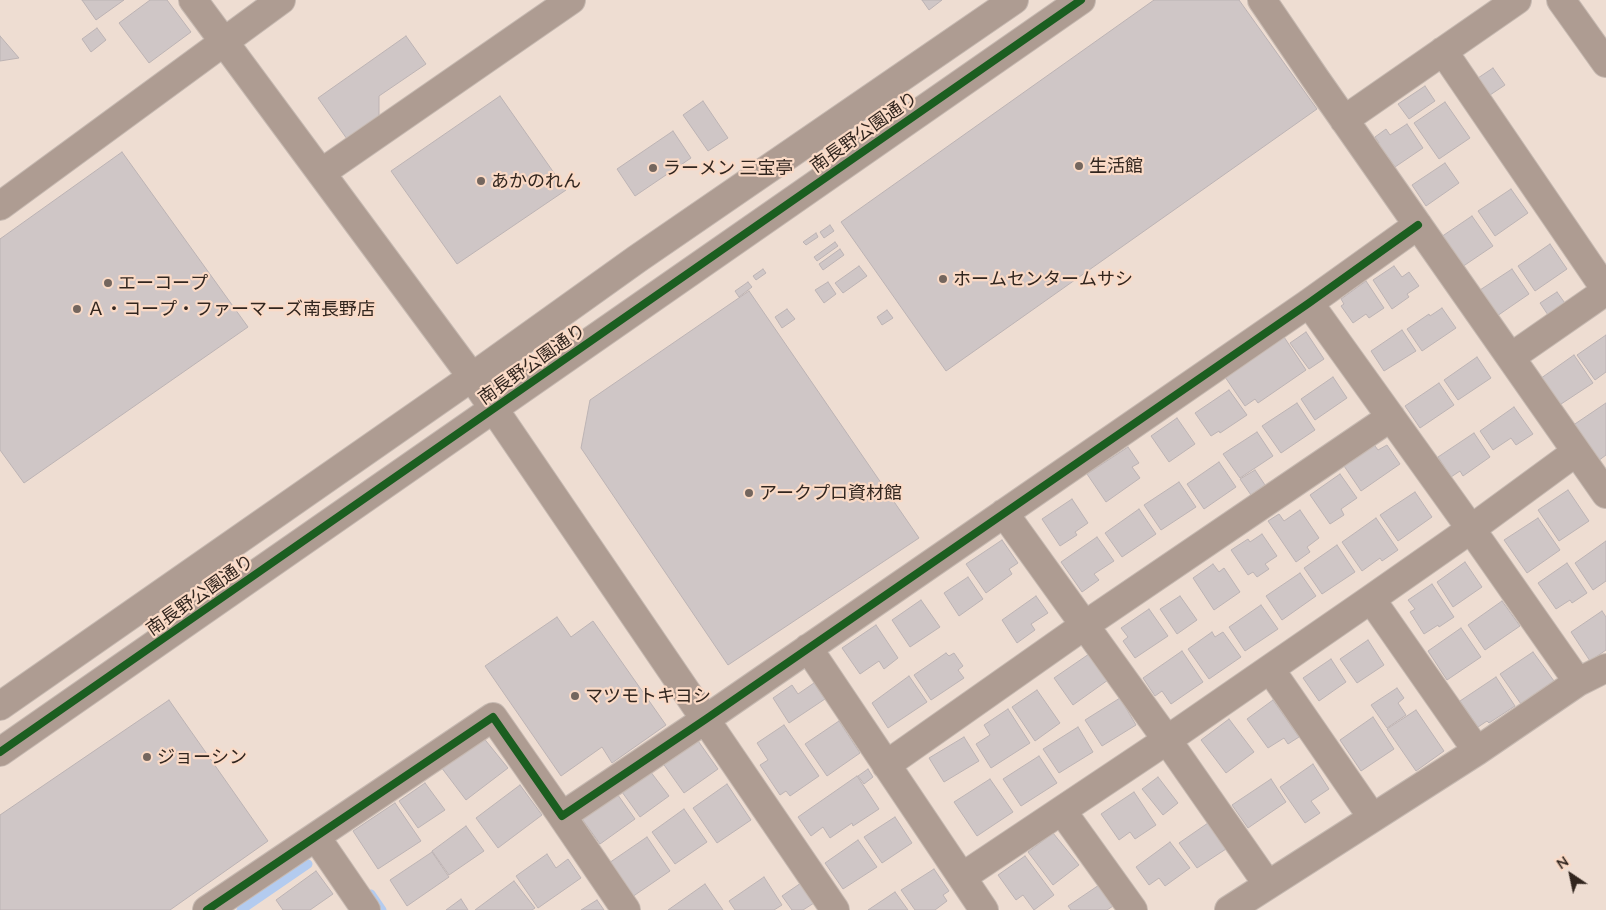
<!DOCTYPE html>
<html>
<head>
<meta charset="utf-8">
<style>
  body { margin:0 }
  #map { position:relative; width:1606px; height:910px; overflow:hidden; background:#eeddd2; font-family:Lato,sans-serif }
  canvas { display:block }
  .north { position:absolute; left:1546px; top:850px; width:50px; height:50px; -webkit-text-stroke:4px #fadac6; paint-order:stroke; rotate:326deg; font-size:14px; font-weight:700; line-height:20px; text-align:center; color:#32261f }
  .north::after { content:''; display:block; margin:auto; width:18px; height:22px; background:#32261f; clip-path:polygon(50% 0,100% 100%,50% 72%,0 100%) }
</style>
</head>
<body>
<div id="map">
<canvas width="1606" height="910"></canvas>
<div class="north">N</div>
</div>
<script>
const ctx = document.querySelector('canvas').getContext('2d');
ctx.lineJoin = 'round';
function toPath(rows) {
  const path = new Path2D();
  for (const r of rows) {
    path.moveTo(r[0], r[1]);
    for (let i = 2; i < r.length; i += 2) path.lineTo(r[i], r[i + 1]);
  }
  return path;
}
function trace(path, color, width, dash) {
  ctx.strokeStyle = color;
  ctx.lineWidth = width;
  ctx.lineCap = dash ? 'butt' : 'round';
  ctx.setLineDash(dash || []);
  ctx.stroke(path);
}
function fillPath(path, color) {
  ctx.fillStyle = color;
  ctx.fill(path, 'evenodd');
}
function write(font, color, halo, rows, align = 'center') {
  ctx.font = font + ' Lato,"Noto Sans JP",sans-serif';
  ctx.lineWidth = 4.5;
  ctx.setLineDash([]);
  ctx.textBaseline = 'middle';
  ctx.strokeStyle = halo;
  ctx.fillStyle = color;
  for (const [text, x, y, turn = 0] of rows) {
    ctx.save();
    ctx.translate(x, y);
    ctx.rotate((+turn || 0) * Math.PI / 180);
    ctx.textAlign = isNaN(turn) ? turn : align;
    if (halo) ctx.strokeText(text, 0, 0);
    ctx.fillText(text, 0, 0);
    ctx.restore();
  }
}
trace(toPath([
  [371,894,382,910],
  [241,910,308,864]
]), '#b3cbef', 9);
const building = toPath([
  [82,0,124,0,96,20,82,0],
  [150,0,167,0,191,32,149,63,119,23,150,0],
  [922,0,942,0,929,10,922,0],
  [1154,0,1239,0,1317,109,946,371,841,222,1154,0],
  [97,28,106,40,91,52,82,39,97,28],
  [0,36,19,58,0,61,0,36],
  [406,36,426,64,379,96,379,116,347,139,318,98,406,36],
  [1493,68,1505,85,1487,97,1475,80,1493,68],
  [1425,86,1435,101,1409,119,1398,104,1425,86],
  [500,96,566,190,457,264,391,171,500,96],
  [703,101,728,138,708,151,683,115,703,101],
  [1445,102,1470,138,1439,159,1414,123,1445,102],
  [1407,124,1423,148,1395,167,1385,153,1380,156,1373,146,1379,143,1375,137,1386,129,1390,135,1407,124],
  [673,131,691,158,635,196,617,169,673,131],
  [122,152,248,327,24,483,0,450,0,239,122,152],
  [1445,163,1459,183,1426,206,1412,185,1445,163],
  [1511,189,1528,213,1495,236,1478,211,1511,189],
  [1472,216,1493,246,1462,267,1441,237,1472,216],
  [830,225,834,231,824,238,820,232,830,225],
  [816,233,818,237,806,245,803,242,816,233],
  [835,242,838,246,817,261,814,257,835,242],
  [1550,244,1567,269,1535,291,1518,266,1550,244],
  [840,249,844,255,823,270,819,264,840,249],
  [859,266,867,276,843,293,835,283,859,266],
  [1394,266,1402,277,1409,272,1419,286,1407,294,1409,297,1392,309,1373,280,1394,266],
  [763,269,766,273,756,280,753,276,763,269],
  [1512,269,1529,294,1497,316,1480,290,1512,269],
  [1366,281,1384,308,1369,318,1366,314,1353,323,1341,306,1344,304,1341,299,1366,281],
  [748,282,752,287,739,297,735,291,748,282],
  [828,282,836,294,824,303,815,290,828,282],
  [749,291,919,538,728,665,581,448,590,400,749,291],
  [1557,292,1567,306,1550,318,1540,303,1557,292],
  [1442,308,1456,328,1422,351,1407,329,1429,314,1430,316,1442,308],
  [787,309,795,319,782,328,775,317,787,309],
  [887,310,893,318,882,325,877,317,887,310],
  [1402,330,1416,351,1384,371,1371,351,1402,330],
  [1306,332,1324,359,1309,369,1290,343,1306,332],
  [1606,335,1606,372,1595,380,1577,355,1606,335],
  [1284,337,1306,370,1258,403,1255,399,1245,406,1225,377,1284,337],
  [1574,355,1593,383,1555,408,1537,381,1574,355],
  [1477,357,1491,378,1458,400,1444,380,1477,357],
  [1333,377,1347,398,1315,420,1301,399,1333,377],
  [1439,383,1454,405,1420,428,1405,406,1439,383],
  [1229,390,1247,415,1220,433,1219,431,1211,436,1195,413,1229,390],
  [1297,403,1315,430,1281,453,1262,426,1297,403],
  [1606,403,1606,455,1598,461,1569,428,1606,403],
  [1514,407,1533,434,1516,445,1511,438,1493,450,1480,431,1514,407],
  [1177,418,1195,444,1169,462,1151,436,1177,418],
  [1257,432,1273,456,1240,478,1223,454,1257,432],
  [1474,433,1490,457,1463,476,1460,471,1451,477,1438,457,1474,433],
  [1372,442,1378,450,1387,445,1400,464,1361,491,1342,463,1372,442],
  [1128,447,1139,463,1132,467,1140,478,1106,502,1087,474,1128,447],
  [1219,462,1236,487,1204,509,1187,484,1219,462],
  [1255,470,1265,485,1251,495,1240,479,1255,470],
  [1340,474,1357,498,1341,509,1344,515,1330,524,1310,495,1340,474],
  [1179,482,1196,507,1161,530,1144,505,1179,482],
  [1568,490,1589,521,1559,541,1538,510,1568,490],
  [1415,492,1432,517,1398,541,1380,515,1415,492],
  [1072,499,1088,523,1075,532,1077,535,1060,546,1042,519,1072,499],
  [1139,509,1156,534,1122,557,1105,533,1139,509],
  [1300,510,1319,538,1307,547,1310,552,1296,562,1268,521,1279,514,1284,521,1300,510],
  [1376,518,1398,550,1382,561,1380,558,1362,571,1342,542,1376,518],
  [1538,518,1560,550,1527,573,1504,540,1538,518],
  [1262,534,1277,556,1265,564,1269,569,1257,577,1253,572,1248,575,1231,550,1248,539,1250,542,1262,534],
  [1097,537,1114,561,1094,574,1099,580,1082,592,1061,562,1097,537],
  [1002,540,1018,563,1009,569,1012,574,986,593,966,564,1002,540],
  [1606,541,1606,581,1593,590,1575,563,1606,541],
  [1337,545,1355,572,1322,594,1304,568,1337,545],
  [1465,562,1482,587,1453,607,1437,582,1465,562],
  [1567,563,1587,593,1572,603,1570,600,1556,609,1538,583,1567,563],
  [1213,564,1219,572,1224,568,1240,592,1214,610,1193,578,1213,564],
  [1300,573,1316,596,1282,620,1266,596,1300,573],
  [968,577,983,599,959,616,944,593,968,577],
  [1432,584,1454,617,1439,627,1438,625,1424,634,1410,612,1415,609,1408,600,1432,584],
  [1036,596,1048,613,1031,624,1035,630,1017,643,1002,620,1036,596],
  [1180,596,1197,620,1177,634,1160,609,1180,596],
  [921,600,940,627,910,647,892,620,921,600],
  [1502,601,1520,626,1485,650,1468,625,1502,601],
  [1261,605,1278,629,1245,651,1229,627,1261,605],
  [1149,609,1168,636,1135,658,1123,641,1128,637,1121,628,1149,609],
  [1602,611,1606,617,1606,650,1590,661,1571,632,1602,611],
  [557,617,571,637,593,621,666,725,612,763,602,747,561,776,485,666,557,617],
  [876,625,898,658,884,669,879,661,860,674,842,648,876,625],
  [1461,628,1481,657,1447,680,1428,651,1461,628],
  [1212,632,1215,637,1223,632,1241,657,1209,679,1188,649,1212,632],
  [1368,640,1384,665,1357,683,1340,659,1368,640],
  [1182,651,1203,682,1171,704,1162,691,1155,696,1143,678,1182,651],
  [1533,652,1554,681,1521,704,1500,674,1533,652],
  [946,653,949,656,954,653,963,666,958,670,964,678,931,700,914,675,946,653],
  [1089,654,1108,680,1073,705,1054,678,1089,654],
  [1331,659,1346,682,1319,701,1303,678,1331,659],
  [909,676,927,702,888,728,872,703,909,676],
  [1496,677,1515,706,1489,723,1487,721,1478,727,1460,701,1496,677],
  [814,683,825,699,789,723,773,698,792,685,798,694,814,683],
  [1397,688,1404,698,1398,703,1406,715,1387,728,1371,705,1397,688],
  [1037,690,1060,723,1035,741,1012,707,1037,690],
  [1120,698,1136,725,1102,746,1085,720,1120,698],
  [169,700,268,841,170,910,0,910,0,815,169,700],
  [1273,700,1299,737,1288,744,1284,738,1268,748,1247,719,1273,700],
  [1008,709,1030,743,991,768,976,744,990,735,984,725,1008,709],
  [1416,710,1444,751,1416,771,1387,729,1416,710],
  [1373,717,1394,749,1361,771,1340,740,1373,717],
  [1229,719,1254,752,1226,773,1201,740,1229,719],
  [839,721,860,753,827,776,805,744,839,721],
  [784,725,819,776,790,796,786,791,780,795,760,765,768,760,757,743,784,725],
  [1078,727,1093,752,1059,773,1043,749,1078,727],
  [482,736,508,768,466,800,441,767,482,736],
  [964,737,979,761,944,782,929,758,964,737],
  [696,738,718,769,684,793,662,762,696,738],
  [1039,756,1057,783,1021,806,1003,779,1039,756],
  [1313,764,1329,789,1311,801,1320,813,1305,823,1280,787,1313,764],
  [868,769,873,777,864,784,858,776,868,769],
  [650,771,669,796,640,817,622,792,650,771],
  [857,776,879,809,853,826,852,823,830,838,823,827,811,836,798,817,857,776],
  [1158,777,1178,803,1163,815,1142,789,1158,777],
  [990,779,1013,812,977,836,954,802,990,779],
  [1271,779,1286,802,1248,828,1232,805,1271,779],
  [425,783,445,810,418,828,399,801,425,783],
  [727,784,751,820,717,843,693,808,727,784],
  [520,785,542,815,498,848,476,818,520,785],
  [615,791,635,819,600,844,580,816,615,791],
  [1134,792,1156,825,1135,839,1130,832,1119,840,1101,814,1134,792],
  [395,803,421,841,378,869,353,831,395,803],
  [684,809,707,842,675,864,652,832,684,809],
  [895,817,912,843,882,863,864,837,895,817],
  [1208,823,1226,849,1197,868,1179,843,1208,823],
  [466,826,484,851,449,875,432,851,466,826],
  [1053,833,1079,865,1053,885,1028,852,1053,833],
  [647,837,670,871,632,897,609,863,647,837],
  [858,840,877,867,843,889,825,863,858,840],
  [1170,842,1190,868,1165,886,1159,878,1149,885,1136,867,1170,842],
  [432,852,449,877,407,906,390,880,432,852],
  [547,854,556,868,568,859,581,878,538,908,516,876,547,854],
  [1025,856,1054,895,1034,910,1023,895,1016,900,998,875,1025,856],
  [934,869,949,891,943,895,947,901,935,910,915,910,901,890,934,869],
  [316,871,333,894,310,910,283,910,276,900,316,871],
  [764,877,782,905,774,910,735,910,729,901,764,877],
  [514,881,535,908,532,910,475,910,514,881],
  [1105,881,1119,902,1107,910,1071,910,1068,906,1105,881],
  [801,883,814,903,803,910,792,910,782,896,801,883],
  [705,884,723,910,668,910,705,884],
  [895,892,908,910,868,910,895,892],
  [461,899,468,910,446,910,461,899],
  [597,900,604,910,581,910,597,900]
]);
fillPath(building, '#cfc6c6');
trace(building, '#bcb3b4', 1);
const minor = toPath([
  [193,0,472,377,835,910],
  [1262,0,1315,78,1606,494],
  [1561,0,1606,63],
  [1443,51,1606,290],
  [1344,120,1517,0],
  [321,173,571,0],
  [0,206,281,0],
  [1309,303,1471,529,1578,682],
  [1511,357,1606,291],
  [1004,513,1167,740,1268,885],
  [1371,599,1477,751],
  [808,648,984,910],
  [1270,669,1372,817],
  [0,706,472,377,637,259,1014,0],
  [0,752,1081,0],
  [886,765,1085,625,1391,417],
  [1062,811,1133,910],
  [562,816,626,910],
  [316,837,366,910],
  [962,877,1167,740,1371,599,1471,529,1576,452],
  [207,910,493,717,562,816,706,719,1309,303,1418,225],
  [1229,910,1477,751,1578,682,1606,668]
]);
trace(minor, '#c6b9b1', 30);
trace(minor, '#ae9c92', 28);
trace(toPath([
  [0,752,1081,0],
  [207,910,493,717,562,816,706,719,1309,303,1418,225]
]), '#1b5e20', 8);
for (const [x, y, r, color] of [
  [1079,166,5,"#74665e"],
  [653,168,5,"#74665e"],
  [481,181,5,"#74665e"],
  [943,279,5,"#74665e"],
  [108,283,5,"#74665e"],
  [77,309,5,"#74665e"],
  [749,493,5,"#74665e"],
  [575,696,5,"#74665e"],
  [147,757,5,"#74665e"]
]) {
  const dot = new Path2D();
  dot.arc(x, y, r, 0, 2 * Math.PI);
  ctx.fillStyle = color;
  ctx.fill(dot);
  trace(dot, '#fadac6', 2);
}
write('18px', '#32261f', '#fadac6', [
  ["南長野公園通り",864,132,-35],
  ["南長野公園通り",532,364,-35],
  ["南長野公園通り",200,595,-35]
]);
write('18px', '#32261f', '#fadac6', [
  ["生活館",1089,166],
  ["ラーメン 三宝亭",663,168],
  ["あかのれん",491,181],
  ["ホームセンタームサシ",953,279],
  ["エーコープ",118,283],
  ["Ａ・コープ・ファーマーズ南長野店",87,309],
  ["アークプロ資材館",759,493],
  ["マツモトキヨシ",585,696],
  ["ジョーシン",157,757]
], 'left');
</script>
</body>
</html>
